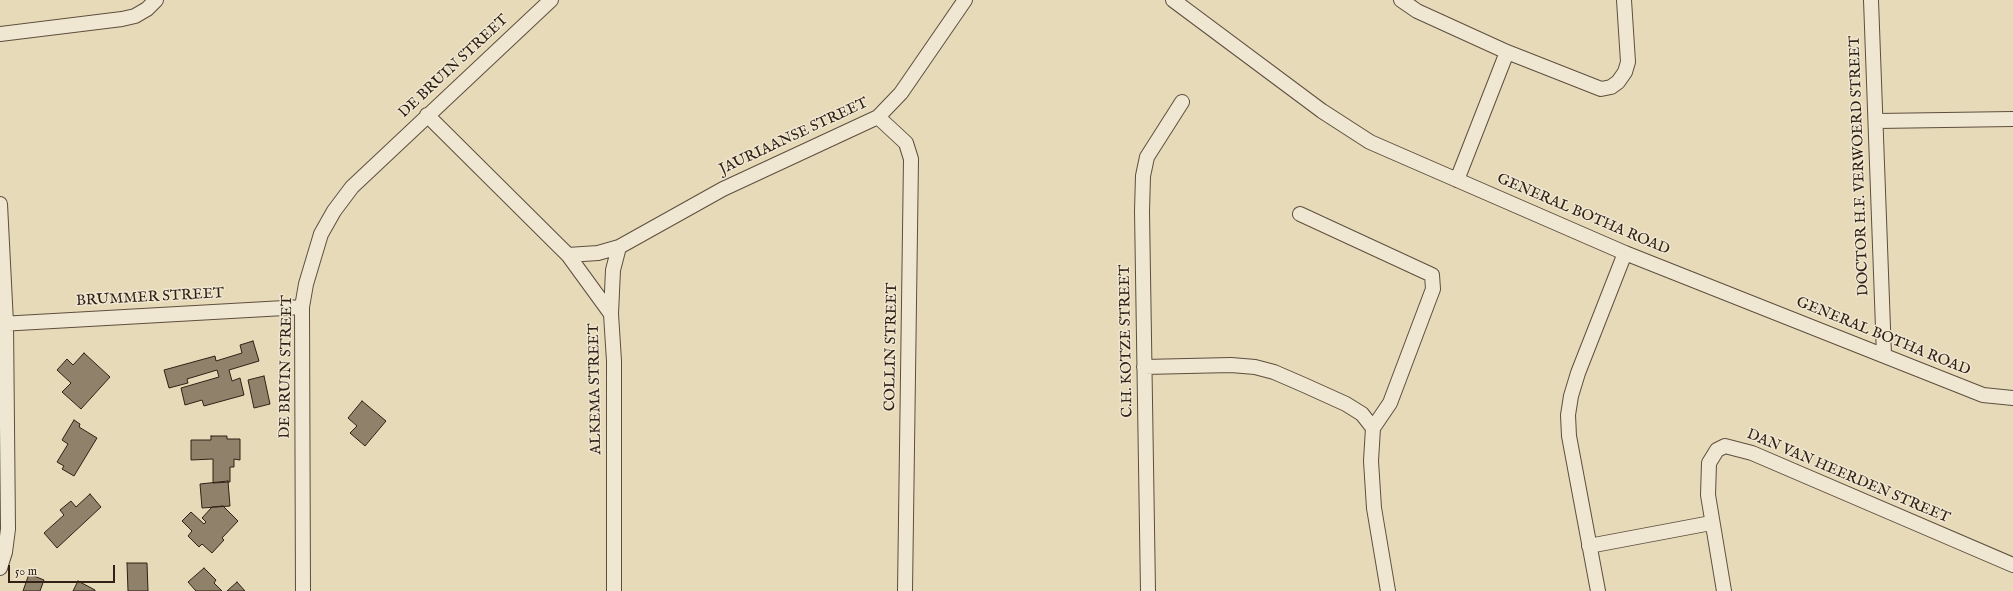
<!DOCTYPE html>
<html>
<head>
<meta charset="utf-8">
<style>
  body { margin:0 }
  #map { position:relative; width:2013px; height:591px; overflow:hidden; background:#e7dab9; font-family:"IM FELL English",serif }
  canvas { display:block }
  .scale { position:absolute; left:8px; top:565px; width:107px; height:18px; box-sizing:border-box; border:2px solid #302015; border-top:0; padding-left:5px; font-size:12px; line-height:14px; white-space:nowrap; color:#302015; -webkit-text-stroke:3px #efe7d2; paint-order:stroke }
</style>
</head>
<body>
<div id="map">
<canvas width="2013" height="591"></canvas>
<div class="scale">50 m</div>
</div>
<script>
const ctx = document.querySelector('canvas').getContext('2d');
ctx.lineJoin = 'round';
function fillPath(path, color) {
  ctx.fillStyle = color;
  ctx.fill(path, 'evenodd');
}
function toPath(rows) {
  const path = new Path2D();
  for (const r of rows) {
    path.moveTo(r[0], r[1]);
    for (let i = 2; i < r.length; i += 2) path.lineTo(r[i], r[i + 1]);
  }
  return path;
}
function trace(path, color, width, dash) {
  ctx.strokeStyle = color;
  ctx.lineWidth = width;
  ctx.lineCap = dash ? 'butt' : 'round';
  ctx.setLineDash(dash || []);
  ctx.stroke(path);
}
function write(font, color, halo, rows, align = 'center') {
  ctx.font = font + ' "IM FELL English",serif';
  ctx.lineWidth = 3;
  ctx.setLineDash([]);
  ctx.textBaseline = 'middle';
  ctx.strokeStyle = halo;
  ctx.fillStyle = color;
  for (const [text, x, y, turn = 0] of rows) {
    ctx.save();
    ctx.translate(x, y);
    ctx.rotate((+turn || 0) * Math.PI / 180);
    ctx.textAlign = isNaN(turn) ? turn : align;
    if (halo) ctx.strokeText(text, 0, 0);
    ctx.fillText(text, 0, 0);
    ctx.restore();
  }
}
const building = toPath([
  [253,341,259,361,229,370,232,381,240,378,244,395,204,406,202,400,185,405,181,388,219,377,217,370,187,379,188,383,169,388,164,370,215,356,216,361,242,353,240,345,253,341],
  [84,353,110,377,81,409,62,392,71,383,57,370,67,359,73,365,84,353],
  [264,376,270,404,254,408,248,380,264,376],
  [362,401,386,421,365,446,350,433,357,426,348,418,362,401],
  [74,420,80,424,79,427,97,438,74,476,62,469,64,466,57,462,68,444,62,440,74,420],
  [211,436,227,436,227,439,240,439,240,460,234,459,234,467,230,467,230,482,213,483,213,459,191,460,191,440,211,440,211,436],
  [228,481,230,506,202,508,200,484,228,481],
  [90,494,101,507,57,548,44,533,64,515,60,510,71,501,76,507,90,494],
  [223,506,238,521,222,538,224,540,212,553,202,544,199,547,188,536,192,531,182,521,191,512,204,524,206,522,202,518,212,507,223,506],
  [127,563,147,563,148,591,128,591,127,563],
  [204,568,216,580,214,583,222,591,196,591,188,582,204,568],
  [29,574,44,580,40,591,23,591,29,574],
  [78,581,95,590,95,591,73,591,78,581],
  [237,582,245,591,227,591,237,582]
]);
fillPath(building, '#8f816a');
trace(building, '#302015', 1);
const minor = toPath([
  [1173,0,1322,111,1370,142,1625,253,1983,395,2013,398],
  [1401,0,1417,11,1507,52,1601,89,1611,87,1618,82,1625,72,1628,62,1624,0],
  [1871,0,1884,355],
  [0,34,122,19,135,16,147,9,156,0],
  [427,115,568,255,611,314,614,361,614,591],
  [878,117,906,143,911,159,905,591],
  [1877,121,2013,119],
  [1457,180,1507,52],
  [0,204,6,323,8,529,5,552,0,568],
  [1300,214,1432,275,1433,289,1390,403,1373,428],
  [568,255,598,253,619,247,723,189,878,117,901,93,965,0],
  [611,314,613,270,619,247],
  [0,324,302,307],
  [1144,367,1231,365,1255,367,1274,372,1304,385,1346,404,1362,414,1373,428,1371,461,1374,508,1388,591],
  [1589,546,1711,523],
  [303,591,302,307,306,284,321,234,334,211,352,187,551,0],
  [1148,591,1142,211,1143,176,1147,157,1182,102],
  [1598,591,1569,436,1568,415,1571,396,1578,373,1625,253],
  [1724,591,1708,495,1709,463,1717,450,1725,446,1752,453,2013,565]
]);
trace(minor, '#5e4e3e', 16);
trace(minor, '#efe7d2', 14);
write('15px', '#302015', '#efe7d2', [
  ["DE BRUIN STREET",454,67,-43],
  ["JAURIAANSE STREET",794,137,-25],
  ["DOCTOR H.F. VERWOERD STREET",1860,166,-92],
  ["GENERAL BOTHA ROAD",1583,215,23],
  ["BRUMMER STREET",150,298,-3],
  ["GENERAL BOTHA ROAD",1883,337,22],
  ["C.H. KOTZE STREET",1127,341,-91],
  ["COLLIN STREET",892,347,-89],
  ["DE BRUIN STREET",287,367,-89],
  ["ALKEMA STREET",596,389,-91],
  ["DAN VAN HEERDEN STREET",1848,477,23]
]);
</script>
</body>
</html>
